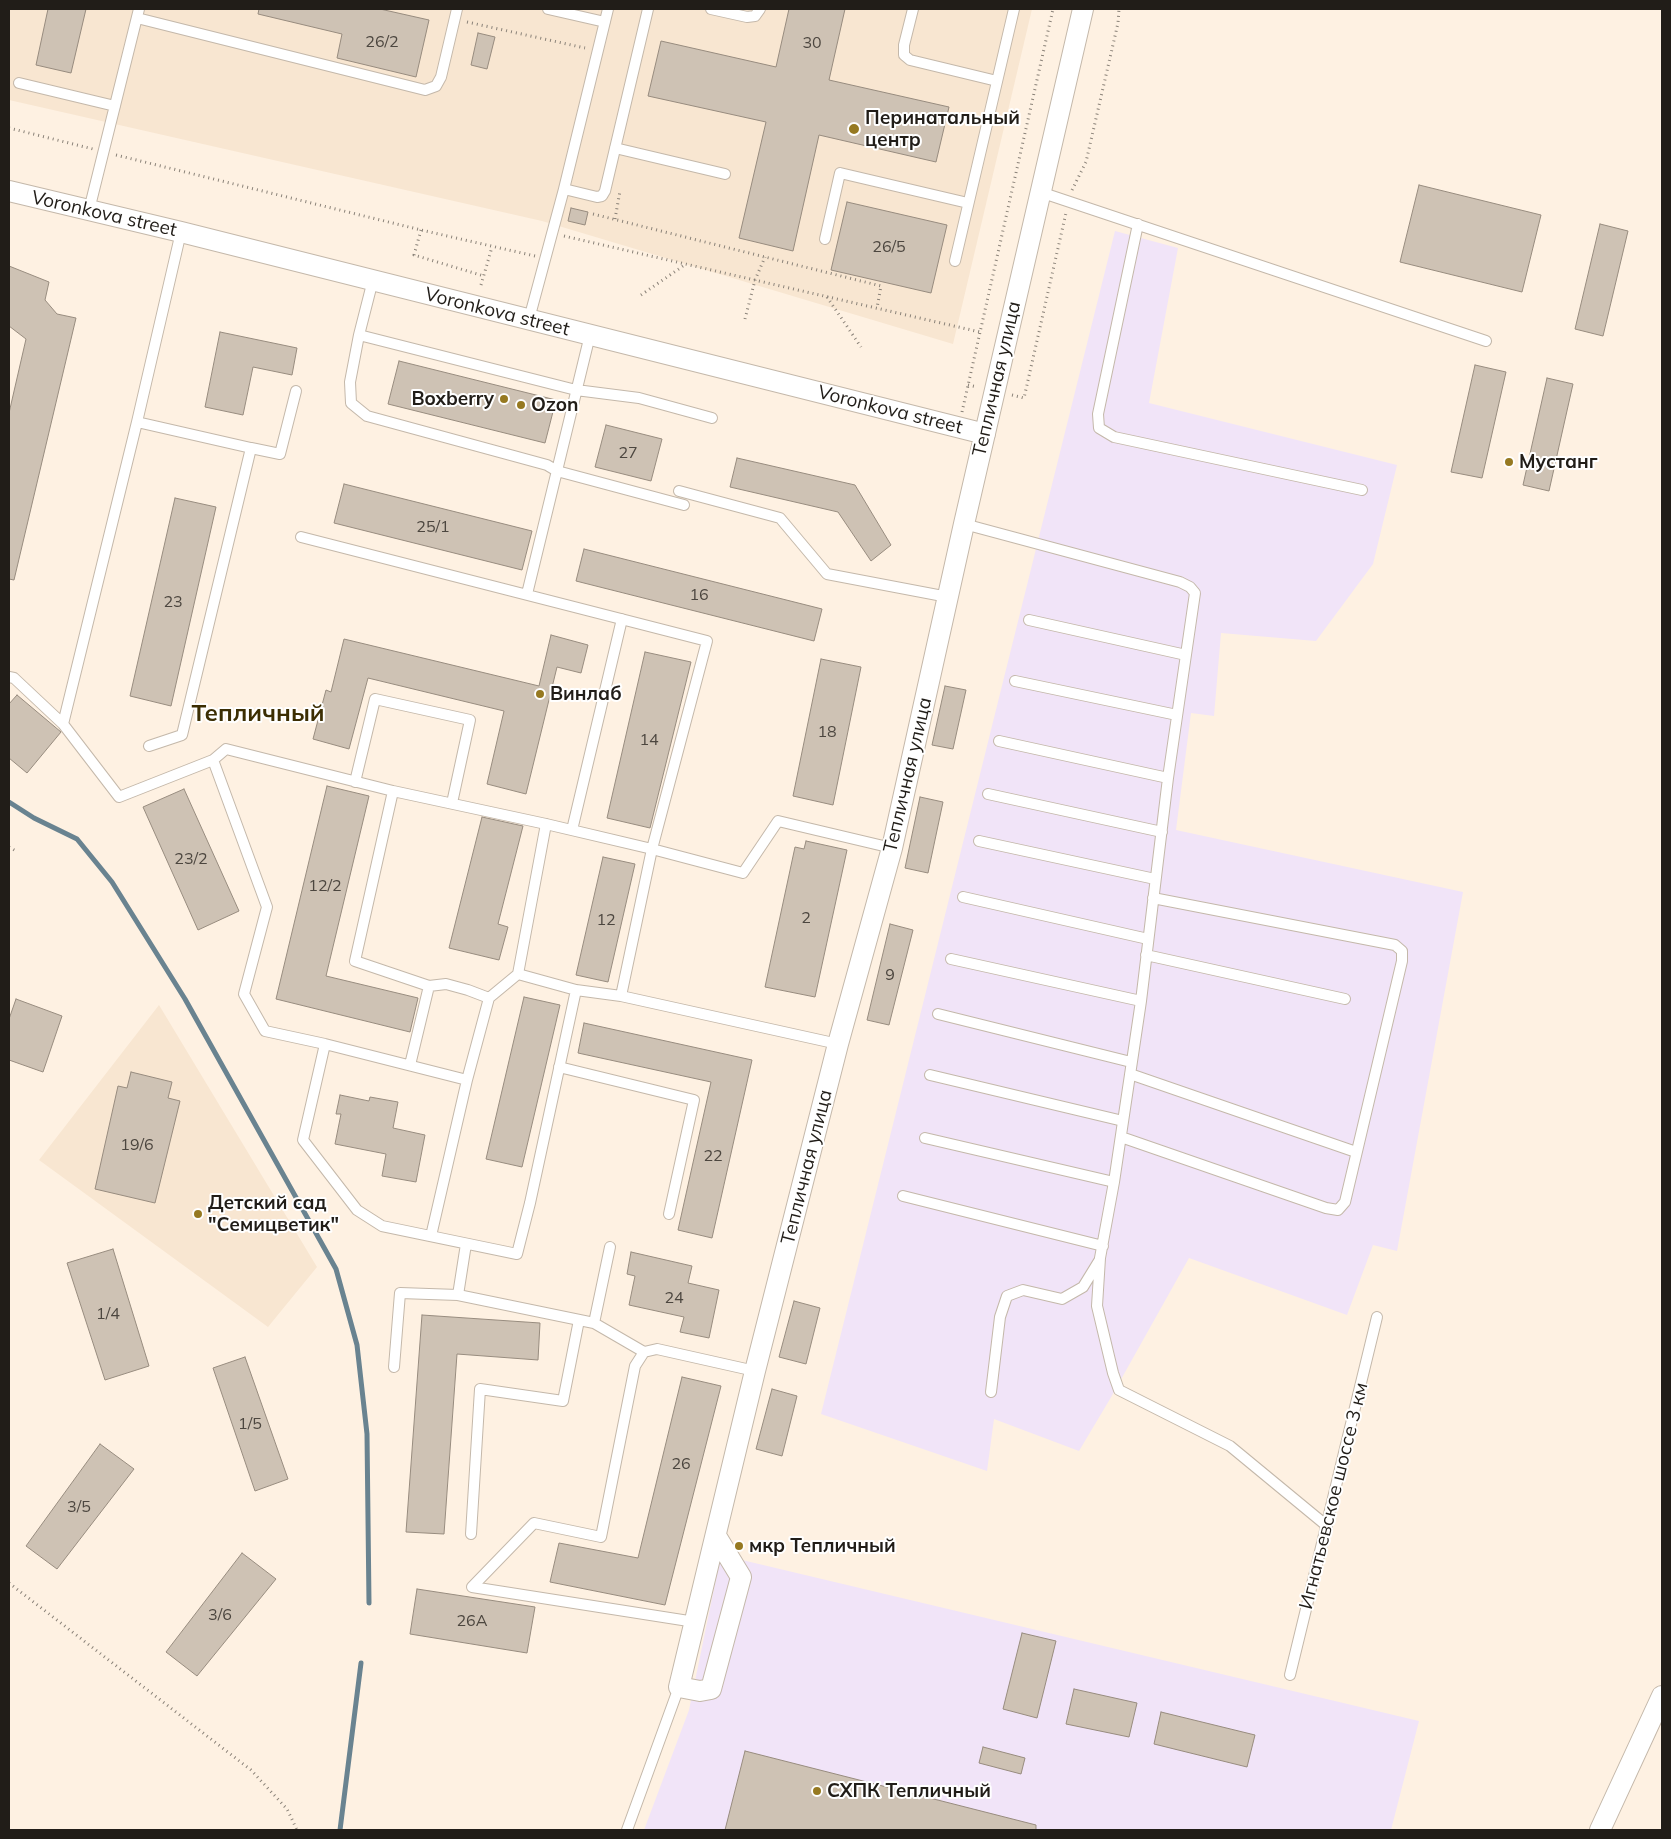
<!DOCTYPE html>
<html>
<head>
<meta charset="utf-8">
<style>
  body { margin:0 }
  #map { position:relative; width:1671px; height:1839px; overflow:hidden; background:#fef1e2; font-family:Mulish,sans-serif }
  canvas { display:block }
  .frame { position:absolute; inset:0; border:10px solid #211d18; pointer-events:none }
</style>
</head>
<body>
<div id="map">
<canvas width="1671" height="1839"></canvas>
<div class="frame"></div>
</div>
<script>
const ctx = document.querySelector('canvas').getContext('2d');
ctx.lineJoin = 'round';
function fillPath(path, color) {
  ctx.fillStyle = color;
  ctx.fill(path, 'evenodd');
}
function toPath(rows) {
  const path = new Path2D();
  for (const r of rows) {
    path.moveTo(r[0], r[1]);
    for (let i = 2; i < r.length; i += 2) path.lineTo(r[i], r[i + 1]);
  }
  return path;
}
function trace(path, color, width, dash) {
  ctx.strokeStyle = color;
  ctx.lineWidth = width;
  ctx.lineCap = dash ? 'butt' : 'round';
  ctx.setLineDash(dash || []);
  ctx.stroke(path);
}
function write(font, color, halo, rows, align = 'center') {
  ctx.font = font + ' Mulish,sans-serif';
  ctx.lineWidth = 4;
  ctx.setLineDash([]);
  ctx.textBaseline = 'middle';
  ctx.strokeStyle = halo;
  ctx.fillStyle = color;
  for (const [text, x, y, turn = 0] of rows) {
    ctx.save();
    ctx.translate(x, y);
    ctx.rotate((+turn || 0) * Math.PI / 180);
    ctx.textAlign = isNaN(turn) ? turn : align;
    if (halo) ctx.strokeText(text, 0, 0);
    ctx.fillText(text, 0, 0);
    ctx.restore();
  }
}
fillPath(toPath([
  [1115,231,1178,248,1149,403,1397,465,1373,564,1316,641,1221,633,1214,716,1191,713,1176,830,1463,892,1397,1251,1373,1245,1347,1315,1189,1258,1110,1399,1079,1451,994,1419,987,1471,821,1414],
  [721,1555,1419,1721,1391,1830,644,1830,689,1710]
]), '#f1e4f8');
fillPath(toPath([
  [9,9,1032,9,953,344,542,221,9,100],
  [159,1005,317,1267,268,1327,39,1160]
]), '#f8e6d1');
trace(toPath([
  [9,802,34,818,77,839,112,882,185,999,336,1269,357,1345,367,1434,369,1603],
  [340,1830,361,1663]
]), '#698390', 5);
const building = toPath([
  [48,9,86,9,71,73,36,65,48,9],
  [259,9,380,9,429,20,416,77,337,58,342,34,258,14,259,9],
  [789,9,845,9,829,80,949,107,936,162,819,135,793,251,739,238,766,122,648,96,661,41,776,67,789,9],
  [478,33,495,37,487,69,471,65,478,33],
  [1419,185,1541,215,1522,292,1400,262,1419,185],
  [847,202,947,225,931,293,831,270,847,202],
  [571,208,588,212,585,225,568,221,571,208],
  [1600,224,1628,231,1603,336,1575,329,1600,224],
  [9,266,49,282,45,300,57,314,76,318,14,580,9,579,9,413,26,339,9,326,9,266],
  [220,332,297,348,292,375,253,367,243,415,205,407,220,332],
  [399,361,556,400,545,443,388,404,399,361],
  [1475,365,1506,372,1482,478,1451,472,1475,365],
  [1547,378,1573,384,1549,491,1523,485,1547,378],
  [606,425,662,439,651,481,595,467,606,425],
  [737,458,855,485,891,545,871,561,838,512,730,487,737,458],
  [344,484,532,531,522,570,334,523,344,484],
  [175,498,216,507,171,706,130,696,175,498],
  [584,549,822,609,814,641,576,581,584,549],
  [551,635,588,645,581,673,557,667,526,794,487,784,504,711,368,678,349,749,313,739,326,690,331,692,344,639,539,686,551,635],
  [645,652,691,662,650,828,607,818,645,652],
  [821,659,861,667,833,805,793,796,821,659],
  [945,686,966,690,953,749,932,745,945,686],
  [17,695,61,732,27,773,9,758,9,704,17,695],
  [327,786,369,796,326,976,418,998,410,1032,276,999,327,786],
  [184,789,239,911,198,930,143,807,184,789],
  [920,797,943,802,928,873,905,868,920,797],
  [482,817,523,826,498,924,508,927,499,960,449,948,482,817],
  [806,841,847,850,815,997,765,987,795,847,804,849,806,841],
  [603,857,635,864,608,982,576,975,603,857],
  [890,924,913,930,889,1025,867,1020,890,924],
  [524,997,560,1005,522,1167,486,1159,524,997],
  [16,999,62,1016,43,1072,9,1060,9,1019,16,999],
  [584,1023,752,1060,712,1238,678,1230,711,1082,578,1053,584,1023],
  [131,1072,172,1082,168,1098,180,1101,155,1203,95,1189,118,1086,127,1088,131,1072],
  [340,1095,369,1101,370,1097,398,1102,393,1128,425,1135,416,1182,382,1176,386,1154,335,1144,341,1114,336,1114,340,1095],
  [113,1249,149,1366,105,1380,67,1263,113,1249],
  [631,1252,692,1266,688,1283,719,1290,709,1338,680,1332,684,1317,629,1305,635,1276,627,1274,631,1252],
  [794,1301,820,1308,806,1364,779,1357,794,1301],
  [422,1315,540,1323,538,1360,457,1354,444,1534,406,1532,422,1315],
  [245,1357,288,1479,255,1491,213,1368,245,1357],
  [682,1377,721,1386,665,1605,550,1582,559,1543,638,1558,682,1377],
  [772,1389,797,1396,782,1456,756,1449,772,1389],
  [100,1444,134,1469,57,1569,26,1546,100,1444],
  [242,1553,276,1579,197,1676,166,1652,242,1553],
  [417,1589,535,1607,527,1653,410,1634,417,1589],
  [1022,1633,1056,1641,1037,1718,1003,1709,1022,1633],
  [1074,1689,1137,1703,1129,1737,1066,1724,1074,1689],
  [1161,1712,1255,1735,1247,1767,1154,1744,1161,1712],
  [983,1747,1025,1758,1021,1774,979,1763,983,1747],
  [745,1751,1036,1825,1036,1830,725,1830,745,1751]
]);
fillPath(building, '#cec2b4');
trace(building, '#988c7f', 1);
const lane = toPath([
  [548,9,605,22],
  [711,9,747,17,755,16,760,9],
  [913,9,904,45,904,55,910,60,997,81],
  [137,18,425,90,436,86,441,77,457,9],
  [19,83,115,106],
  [615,148,725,174],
  [564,189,597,197,602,196,605,191,648,9],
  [1040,192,1486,341],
  [89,210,139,9],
  [1138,224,1098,414,1099,428,1114,437,1362,490],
  [825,239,840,173,968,203],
  [955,261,1014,9],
  [373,280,359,335,350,382,351,403,367,416,547,465,557,471,684,505],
  [529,319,564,189,608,9],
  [359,335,576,390,639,398,712,418],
  [251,448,280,454,296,391],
  [679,491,780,518,827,574,948,597],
  [964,524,1180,582,1190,587,1195,593,1168,778,1141,1001,1114,1182,1100,1258,1097,1306,1113,1373,1119,1390,1230,1446,1327,1526],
  [301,537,707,641,652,849,621,996],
  [527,594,590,335],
  [1029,620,1186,655],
  [9,677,14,678,63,724,119,797,213,760],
  [1015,681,1177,715],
  [63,724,137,422],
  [999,741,1168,778],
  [149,746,182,735,251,448,137,422,181,232],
  [355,782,375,699,470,720,452,803],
  [393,791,355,961,429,986,446,984,468,990,489,998,518,974,576,990,621,996,838,1044],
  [988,794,1162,832],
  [572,830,622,619],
  [979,841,1155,879],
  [963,897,1148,939],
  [1146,955,1345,999],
  [951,959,1141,1001],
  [518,974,546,824],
  [576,990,530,1203,517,1254,382,1226,357,1210,303,1140,325,1044,265,1031,244,994,267,907,213,760,226,749,393,791,546,824,652,849,743,873,778,821,892,848],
  [938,1014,1131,1062],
  [325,1044,467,1080],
  [410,1065,429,986],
  [559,1067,694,1100,669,1214],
  [1130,1074,1356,1152],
  [930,1075,1123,1121],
  [1121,1137,1326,1208,1338,1210,1345,1202,1402,961,1402,951,1395,945,1153,898],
  [925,1138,1114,1182],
  [903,1196,1103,1246],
  [431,1236,467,1080,489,998],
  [466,1244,458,1295,594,1323,644,1352],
  [594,1323,610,1247],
  [394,1367,400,1293,458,1295],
  [991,1392,1000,1317,1007,1296,1023,1290,1062,1299,1083,1287,1099,1261],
  [471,1534,480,1389,563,1401,579,1320],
  [695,1622,472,1587,534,1523,601,1537,635,1366,644,1352,657,1349,755,1371],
  [1290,1675,1377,1317],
  [627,1830,679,1687]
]);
const street = toPath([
  [9,191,181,232,985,434],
  [716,1536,741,1577,711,1689,700,1691,679,1687,755,1371,838,1044,892,848,964,524,1083,9],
  [1600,1830,1662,1696]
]);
trace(lane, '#c4b8aa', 12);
trace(street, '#c4b8aa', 22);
trace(toPath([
  [467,22,585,48],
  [9,128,93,149],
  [116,155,421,230,535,256],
  [1072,190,1086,162,1118,23,1119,9],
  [593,214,881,286,877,308],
  [615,219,620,191],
  [421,230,414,255,484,276],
  [564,236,980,332],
  [481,285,492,247],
  [641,295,686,264],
  [827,297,861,347],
  [745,319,755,280,765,257],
  [968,385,977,387],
  [1012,395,1024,398,1066,213],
  [962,412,1053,9],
  [9,847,16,851],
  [9,1583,251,1770,287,1809,297,1830]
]), '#8a8278', 3, [1, 4]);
trace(lane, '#fff', 10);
trace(street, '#fff', 20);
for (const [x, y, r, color] of [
  [854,129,6,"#967921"],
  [504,399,5,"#967921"],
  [521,405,5,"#967921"],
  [1509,462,5,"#967921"],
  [540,694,5,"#967921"],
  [198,1214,5,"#967921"],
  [739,1546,5,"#967921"],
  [817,1791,5,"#967921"]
]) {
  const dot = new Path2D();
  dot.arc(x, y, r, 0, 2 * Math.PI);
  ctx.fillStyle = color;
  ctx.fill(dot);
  trace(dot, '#fff', 2);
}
write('16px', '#4c463f', null, [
  ["26/2",382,42],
  ["30",812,43],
  ["26/5",889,247],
  ["27",628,453],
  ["25/1",433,527],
  ["16",699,595],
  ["23",173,602],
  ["18",827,732],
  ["14",649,740],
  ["23/2",191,859],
  ["12/2",325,886],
  ["2",806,918],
  ["12",606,920],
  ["9",890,975],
  ["19/6",137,1145],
  ["22",713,1156],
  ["24",674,1298],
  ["1/4",108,1314],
  ["1/5",250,1424],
  ["26",681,1464],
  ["3/5",79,1507],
  ["3/6",220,1615],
  ["26А",472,1621]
]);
write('bold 19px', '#211d18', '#fff', [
  ["Перинатальный",865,118],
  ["центр",865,140],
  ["Boxberry",494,399,"right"],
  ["Ozon",531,405],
  ["Мустанг",1519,462],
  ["Винлаб",550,694],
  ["Детский сад",208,1203],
  ["\"Семицветик\"",208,1225],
  ["мкр Тепличный",749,1546],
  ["СХПК Тепличный",827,1791]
], 'left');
write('19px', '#211d18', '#fff', [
  ["Voronkova street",104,214,13],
  ["Voronkova street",497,312,14],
  ["Тепличная улица",997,379,-77],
  ["Voronkova street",890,410,14],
  ["Тепличная улица",908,775,-77],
  ["Тепличная улица",807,1167,-76],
  ["Игнатьевское шоссе 3 км",1334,1496,-76]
]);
write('bold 24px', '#3c2e03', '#fff', [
  ["Тепличный",258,714]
]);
</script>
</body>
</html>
